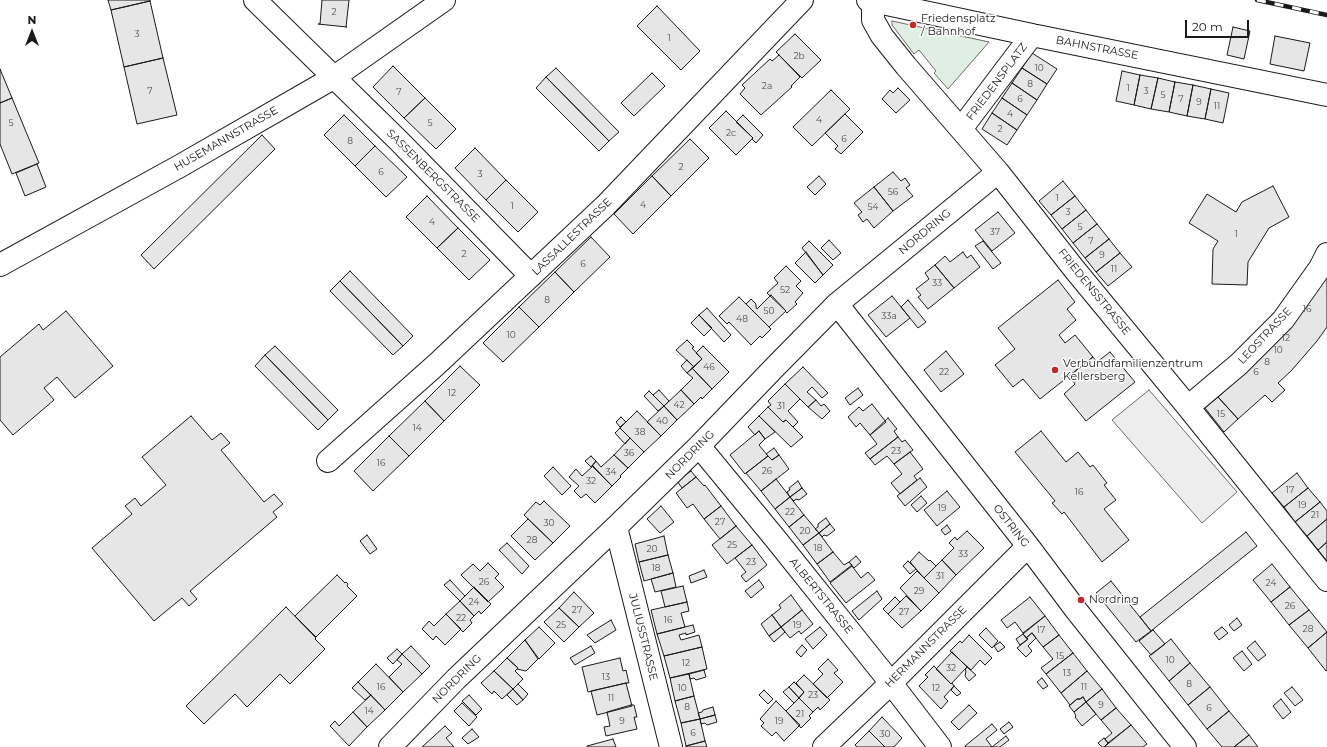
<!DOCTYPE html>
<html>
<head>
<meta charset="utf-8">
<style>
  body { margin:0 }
  #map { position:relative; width:1327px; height:747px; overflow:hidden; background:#fff; font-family:Montserrat,sans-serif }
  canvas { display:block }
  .north { position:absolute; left:12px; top:12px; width:40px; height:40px; -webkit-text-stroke:3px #fff; paint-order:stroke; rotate:0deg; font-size:11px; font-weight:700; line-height:16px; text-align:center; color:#1a1a1a }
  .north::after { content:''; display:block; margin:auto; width:14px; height:18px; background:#1a1a1a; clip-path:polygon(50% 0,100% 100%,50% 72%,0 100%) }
  .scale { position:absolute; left:1185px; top:20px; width:64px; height:18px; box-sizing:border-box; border:2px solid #1a1a1a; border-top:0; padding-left:5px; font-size:12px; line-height:14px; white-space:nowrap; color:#1a1a1a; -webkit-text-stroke:3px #fff; paint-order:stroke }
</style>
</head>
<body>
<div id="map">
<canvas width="1327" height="747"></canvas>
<div class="north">N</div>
<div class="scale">20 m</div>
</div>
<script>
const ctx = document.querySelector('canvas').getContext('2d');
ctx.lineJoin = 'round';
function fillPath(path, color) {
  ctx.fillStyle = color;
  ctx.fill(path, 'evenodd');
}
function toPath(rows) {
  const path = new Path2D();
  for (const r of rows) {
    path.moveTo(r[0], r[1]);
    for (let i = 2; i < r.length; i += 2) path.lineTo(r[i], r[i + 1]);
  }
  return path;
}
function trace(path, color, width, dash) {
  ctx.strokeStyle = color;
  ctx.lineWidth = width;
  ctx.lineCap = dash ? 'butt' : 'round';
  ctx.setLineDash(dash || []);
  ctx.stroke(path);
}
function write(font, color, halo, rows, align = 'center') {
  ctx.font = font + ' Montserrat,sans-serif';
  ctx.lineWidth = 3;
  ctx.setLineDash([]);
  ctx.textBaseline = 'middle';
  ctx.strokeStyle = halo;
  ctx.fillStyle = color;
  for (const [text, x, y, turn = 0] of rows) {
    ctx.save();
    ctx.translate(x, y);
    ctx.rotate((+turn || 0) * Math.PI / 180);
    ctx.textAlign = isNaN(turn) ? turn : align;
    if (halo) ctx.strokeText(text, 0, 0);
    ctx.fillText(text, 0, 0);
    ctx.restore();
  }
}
const green = toPath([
  [892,21,989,42,948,89,934,73,936,71,919,50,914,54,892,25,892,21]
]);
fillPath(green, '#e0efe3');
trace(green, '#6a6a6a', 1);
const parking = toPath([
  [1149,390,1237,492,1202,523,1112,420,1149,390]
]);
fillPath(parking, '#ededed');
trace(parking, '#6a6a6a', 1);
const building = toPath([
  [108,0,150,0,150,1,111,10,108,0],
  [322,0,349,0,346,27,347,27,318,24,320,24,322,0],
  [150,1,163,58,124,67,111,10,150,1],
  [657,6,700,51,681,70,637,26,657,6],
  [1233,27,1250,31,1244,59,1227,55,1233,27],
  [795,34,821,60,802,78,776,52,795,34],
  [1275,36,1310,43,1304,71,1270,64,1275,36],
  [1032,53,1057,69,1047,84,1022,68,1032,53],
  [779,55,800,77,791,86,792,87,761,115,740,94,745,88,742,85,770,59,772,61,779,55],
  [163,58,177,115,137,124,124,67,163,58],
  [393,66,425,98,404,118,373,87,393,66],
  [556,68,619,132,609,141,546,77,556,68],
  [1022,68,1047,84,1037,100,1012,83,1022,68],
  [0,69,12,98,0,103,0,69],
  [1122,71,1140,75,1134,105,1116,101,1122,71],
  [652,73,665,86,634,116,621,103,652,73],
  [1140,75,1158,78,1151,109,1134,105,1140,75],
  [546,77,609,141,599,151,536,88,546,77],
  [1158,78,1175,82,1169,112,1151,109,1158,78],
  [1175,82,1193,85,1187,116,1169,112,1175,82],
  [1012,83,1037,100,1027,115,1002,98,1012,83],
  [1193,85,1211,89,1205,119,1187,116,1193,85],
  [898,88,910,100,896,113,882,99,890,90,893,93,898,88],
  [1211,89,1229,93,1223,123,1205,119,1211,89],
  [831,90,850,109,812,146,793,127,831,90],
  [12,98,39,163,12,174,0,144,0,103,12,98],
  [425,98,456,129,436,149,404,118,425,98],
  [1002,98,1027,115,1017,130,992,113,1002,98],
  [726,111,753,138,736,155,709,128,726,111],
  [992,113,1017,130,1007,145,982,129,992,113],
  [845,114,863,132,841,154,835,149,838,146,825,133,845,114],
  [344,115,375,146,355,166,324,135,344,115],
  [743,115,763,135,756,143,752,139,753,138,736,122,743,115],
  [262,135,275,149,154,269,141,255,262,135],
  [690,139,709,158,671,196,652,176,690,139],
  [375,146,407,177,386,197,355,166,375,146],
  [475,148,506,180,486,200,455,168,475,148],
  [37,164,46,187,25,196,16,173,37,164],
  [893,172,901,181,905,178,910,185,906,188,913,196,893,211,874,187,893,172],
  [652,176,671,196,633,234,614,214,652,176],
  [819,176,826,184,815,195,807,187,819,176],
  [506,180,538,212,518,232,486,200,506,180],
  [1063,181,1075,196,1051,215,1039,201,1063,181],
  [1273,186,1289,217,1269,228,1248,262,1247,285,1212,284,1213,249,1218,241,1189,223,1207,194,1236,212,1242,202,1273,186],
  [874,187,893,211,874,228,867,219,863,222,858,215,862,212,854,203,874,187],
  [427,196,458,228,437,248,406,217,427,196],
  [1075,196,1086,210,1062,229,1051,215,1075,196],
  [1086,210,1097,224,1073,243,1062,229,1086,210],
  [998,212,1015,233,992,251,975,230,998,212],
  [1097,224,1109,239,1085,258,1073,243,1097,224],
  [458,228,490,260,469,280,437,248,458,228],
  [591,237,610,257,574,292,555,272,591,237],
  [1109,239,1120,253,1096,272,1085,258,1109,239],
  [829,240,841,253,833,260,821,248,829,240],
  [809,241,833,265,823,275,802,248,809,241],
  [983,241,1001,263,993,269,975,246,983,241],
  [806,252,823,275,815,283,795,263,806,252],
  [963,252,967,258,971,255,980,267,954,288,935,265,945,256,950,262,963,252],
  [1120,253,1132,267,1108,286,1096,272,1120,253],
  [935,265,954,288,928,309,918,297,921,295,916,289,929,279,925,273,935,265],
  [786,266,801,281,796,286,803,293,795,302,797,304,787,313,785,311,786,311,767,293,778,283,774,278,786,266],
  [1327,270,1327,327,1317,341,1291,371,1278,383,1285,390,1272,402,1265,395,1238,419,1218,397,1244,374,1327,270],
  [350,271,413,336,403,346,340,281,350,271],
  [555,272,574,292,539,327,519,307,555,272],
  [1058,280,1075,302,1067,309,1076,320,1059,335,1065,343,1075,335,1093,357,1040,399,1023,379,1013,387,995,365,1015,349,998,328,1058,280],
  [340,281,403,346,393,355,330,291,340,281],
  [771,295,786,311,769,327,746,304,751,299,756,304,756,307,757,309,771,295],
  [892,296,910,318,886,337,868,315,892,296],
  [739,297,771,329,762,338,760,336,751,345,729,322,727,324,719,316,739,297],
  [908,300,926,322,918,328,901,307,908,300],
  [519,307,539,327,503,362,483,343,519,307],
  [707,308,731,335,724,342,699,315,707,308],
  [66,311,113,366,75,398,57,377,44,388,54,400,13,435,0,420,0,357,39,324,43,330,66,311],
  [699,315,712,328,704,336,691,323,699,315],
  [687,340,694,347,692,348,702,359,694,367,676,350,687,340],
  [275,346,338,410,328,420,265,355,275,346],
  [703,346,729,372,712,389,692,368,702,359,696,353,703,346],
  [946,351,964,374,941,392,924,370,946,351],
  [1110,352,1135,382,1086,421,1064,394,1075,384,1069,376,1093,357,1097,362,1110,352],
  [265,355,328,420,318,430,255,366,265,355],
  [687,360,694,367,687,373,681,366,687,360],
  [460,366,480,385,444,421,425,401,460,366],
  [803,367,828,393,822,398,812,387,807,392,816,400,808,407,785,384,803,367],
  [692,368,712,389,702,399,701,397,694,404,681,390,693,378,687,373,692,368],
  [785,384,800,399,788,411,798,422,793,427,786,420,783,422,768,407,771,405,768,401,785,384],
  [858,388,863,395,850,405,845,398,858,388],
  [659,390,669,401,664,406,653,395,659,390],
  [681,390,694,404,677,420,664,406,681,390],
  [649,391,664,406,658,411,644,396,649,391],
  [1218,397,1238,419,1224,432,1205,408,1218,397],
  [816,400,821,406,824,404,830,411,822,419,808,407,816,400],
  [425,401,444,421,409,456,389,436,425,401],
  [872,404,886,422,870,435,860,423,856,427,848,417,859,407,863,411,872,404],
  [664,406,677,420,661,436,647,422,664,406],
  [768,407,783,422,786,420,803,437,791,447,759,416,768,407],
  [637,411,661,436,644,452,620,428,637,411],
  [191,416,212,440,221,433,230,443,221,450,264,502,274,494,283,504,273,512,277,517,190,591,197,599,189,606,182,598,154,621,92,548,132,514,125,506,135,498,141,506,166,485,142,457,191,416],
  [759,416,775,432,765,439,759,431,755,435,748,427,759,416],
  [621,417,626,422,620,427,616,422,621,417],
  [888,418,897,429,894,431,898,437,870,459,865,453,877,444,870,435,888,418],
  [620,428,630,438,625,444,615,433,620,428],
  [759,431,765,439,759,445,768,456,745,474,730,455,759,431],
  [1041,431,1066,462,1078,452,1090,467,1093,465,1107,483,1104,485,1116,500,1104,509,1129,540,1102,562,1064,512,1062,514,1052,503,1055,501,1015,452,1041,431],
  [389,436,409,456,373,491,354,471,389,436],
  [898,437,902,442,905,440,913,450,894,464,887,456,875,465,870,459,898,437],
  [630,438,644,452,628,468,614,455,630,438],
  [774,448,779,455,772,460,766,454,774,448],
  [910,452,923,469,914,476,917,480,900,494,891,483,902,474,894,464,910,452],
  [614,455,628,468,620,476,621,477,612,486,592,466,596,461,601,467,614,455],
  [779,455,789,469,761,491,746,473,768,456,772,460,779,455],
  [591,456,596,461,591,467,585,461,591,456],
  [593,466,612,486,595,503,586,494,581,498,574,491,579,486,569,477,576,469,582,476,593,466],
  [553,467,571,486,562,495,544,476,553,467],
  [691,471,696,477,682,488,677,481,691,471],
  [1297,473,1308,488,1284,507,1272,493,1297,473],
  [696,477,704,486,705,485,721,506,704,519,693,504,687,508,676,493,696,477],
  [920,478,927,487,905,506,897,496,920,478],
  [776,479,790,497,775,509,761,491,776,479],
  [798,481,802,488,790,497,787,492,790,490,789,488,798,481],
  [802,488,807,494,799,500,796,499,794,501,790,497,802,488],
  [1308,488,1320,502,1295,522,1284,507,1308,488],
  [947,491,960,507,937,526,924,510,947,491],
  [921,496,927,503,917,512,911,505,921,496],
  [790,497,804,515,789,527,775,509,790,497],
  [544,501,570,526,553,543,524,515,536,502,540,505,544,501],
  [1320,502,1327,511,1327,519,1307,536,1295,522,1320,502],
  [661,506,674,522,660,533,647,519,661,506],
  [721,506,736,526,720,539,704,519,721,506],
  [804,515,819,533,803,545,789,527,804,515],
  [826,518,830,524,819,533,815,529,818,527,818,524,826,518],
  [528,519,553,543,535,560,511,536,528,519],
  [1327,519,1327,542,1318,550,1307,536,1327,519],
  [830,524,835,530,827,536,824,535,822,537,819,533,830,524],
  [947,525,951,531,945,535,941,530,947,525],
  [736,526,752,545,727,564,712,545,736,526],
  [967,531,984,548,956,575,942,560,954,548,949,543,955,537,957,540,967,531],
  [1246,532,1257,546,1151,631,1140,617,1246,532],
  [819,533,833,552,817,564,803,545,819,533],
  [367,535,377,549,370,554,360,541,367,535],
  [664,536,668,555,639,562,635,544,664,536],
  [1327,542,1327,561,1318,550,1327,542],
  [507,543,529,566,522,574,499,550,507,543],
  [752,545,767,565,746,582,741,576,746,572,735,558,752,545],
  [833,552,844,565,849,562,852,565,830,582,817,564,833,552],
  [919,552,929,561,930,560,936,566,924,578,910,562,919,552],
  [668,555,673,573,644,581,639,562,668,555],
  [856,556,861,562,854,568,849,562,856,556],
  [942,560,956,575,939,593,924,578,942,560],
  [908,561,916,569,910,574,903,566,908,561],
  [488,563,499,574,495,578,504,587,488,602,461,575,473,564,480,571,488,563],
  [1272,564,1290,587,1271,602,1253,580,1272,564],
  [852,566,861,578,868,572,875,580,846,603,830,583,852,566],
  [704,570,707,577,691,583,689,576,704,570],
  [917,571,939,593,921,611,900,588,917,571],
  [673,573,676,587,655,592,651,579,673,573],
  [337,575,345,583,346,582,348,584,347,586,357,596,316,637,295,616,337,575],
  [450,580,465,596,460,601,444,585,450,580],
  [759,580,764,587,751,598,745,591,759,580],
  [1111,581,1151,631,1136,642,1096,593,1111,581],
  [683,586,687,602,665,607,661,591,683,586],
  [474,587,491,604,481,614,479,611,474,616,460,601,474,587],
  [1290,587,1309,610,1289,625,1271,602,1290,587],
  [877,591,882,599,859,620,852,611,877,591],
  [574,592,594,613,579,627,559,608,574,592],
  [791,595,802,610,781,627,772,615,781,608,779,605,791,595],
  [906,596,921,611,902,628,888,614,906,596],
  [895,597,900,602,888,614,883,609,895,597],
  [1030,597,1045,616,1023,633,1015,622,1007,628,1001,620,1030,597],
  [460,601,474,616,470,620,472,623,463,632,446,614,460,601],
  [687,602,689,611,681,613,685,627,657,634,651,610,687,602],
  [286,607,316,638,315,639,325,649,290,684,280,674,247,707,235,694,204,724,186,706,286,607],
  [559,608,579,627,564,642,544,622,559,608],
  [802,610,813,624,801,634,799,631,790,638,781,627,802,610],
  [1309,610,1327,632,1308,648,1289,625,1309,610],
  [446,614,461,629,445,645,436,636,433,640,422,629,429,621,434,626,446,614],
  [772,615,781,627,769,636,761,624,772,615],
  [1045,616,1059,635,1043,647,1032,633,1026,638,1023,634,1045,616],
  [1237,618,1242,625,1234,631,1229,625,1237,618],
  [611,620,616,630,595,643,587,635,611,620],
  [693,625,695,632,686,635,686,633,679,635,681,640,699,635,702,647,664,656,657,634,693,625],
  [539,627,555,643,539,659,525,640,539,627],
  [781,627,785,632,774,642,769,636,781,627],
  [820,627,827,635,813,649,805,639,820,627],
  [1222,627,1228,633,1219,640,1214,633,1222,627],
  [986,628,998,641,992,648,979,635,986,628],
  [1153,630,1165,644,1151,655,1139,641,1153,630],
  [1327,632,1327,670,1326,671,1308,648,1327,632],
  [1032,633,1036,638,1028,646,1032,651,1026,657,1017,648,1028,639,1026,638,1032,633],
  [1023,634,1028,639,1020,645,1016,639,1023,634],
  [969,635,992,658,985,665,980,660,971,670,950,651,960,641,962,643,969,635],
  [1059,635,1073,653,1046,674,1041,668,1053,659,1043,647,1059,635],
  [1171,639,1190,663,1169,681,1149,656,1171,639],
  [525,640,538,659,526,671,517,669,518,668,507,658,525,640],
  [1255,641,1266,655,1258,661,1247,648,1255,641],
  [1000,642,1005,647,998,652,994,646,1000,642],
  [802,645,807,650,801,657,796,652,802,645],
  [411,646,430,666,422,674,402,654,411,646],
  [591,646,595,653,575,665,570,658,591,646],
  [702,647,707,669,670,678,664,656,702,647],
  [397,649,402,654,393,664,387,658,397,649],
  [1242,651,1252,664,1244,671,1233,658,1242,651],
  [952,652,967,667,951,684,936,669,952,652],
  [1073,653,1087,671,1061,693,1046,674,1073,653],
  [402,654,422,674,403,692,389,677,402,664,397,660,402,654],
  [507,658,518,668,515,671,523,679,513,689,494,671,507,658],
  [620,658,623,671,626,670,629,683,626,683,588,692,582,667,620,658],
  [828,659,838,670,834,673,843,682,827,698,813,684,823,674,818,669,828,659],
  [1190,663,1210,687,1188,705,1169,681,1190,663],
  [376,664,403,692,385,710,358,682,376,664],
  [934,666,951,684,952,683,954,686,944,697,948,701,941,709,919,686,928,677,925,675,934,666],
  [967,667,976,675,969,681,965,676,966,671,965,670,967,667],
  [704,670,706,677,696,680,694,678,690,679,689,674,704,670],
  [494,671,513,689,502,699,494,691,492,694,481,683,494,671],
  [1087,671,1102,689,1086,702,1083,697,1080,699,1077,699,1070,705,1061,693,1087,671],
  [689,674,694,696,675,701,670,678,689,674],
  [804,675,830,700,820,710,818,707,813,712,799,698,804,692,796,683,804,675],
  [1042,678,1048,686,1043,689,1037,682,1042,678],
  [358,682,371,695,365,700,352,688,358,682],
  [794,682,804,692,799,698,789,687,794,682],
  [626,683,632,706,597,715,591,691,626,683],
  [518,684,528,694,523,700,513,689,518,684],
  [954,686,961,693,957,696,951,690,954,686],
  [789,687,799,698,794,703,783,692,789,687],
  [1210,687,1229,711,1207,729,1188,705,1210,687],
  [1292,687,1303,700,1295,706,1284,693,1292,687],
  [513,689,523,700,517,705,507,695,513,689],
  [1102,689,1116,708,1101,720,1086,702,1102,689],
  [764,690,773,699,768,704,759,695,764,690],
  [371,695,385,710,367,727,353,712,371,695],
  [469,695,482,709,476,715,462,701,469,695],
  [694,696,700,719,681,723,675,701,694,696],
  [1083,697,1086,702,1074,712,1069,706,1077,699,1080,699,1083,697],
  [799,698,813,712,809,716,811,718,801,728,786,711,799,698],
  [1281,699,1291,712,1283,719,1273,706,1281,699],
  [776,701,800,725,784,741,776,732,772,736,761,726,764,723,760,719,776,701],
  [1086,702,1096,714,1082,726,1075,717,1076,716,1074,712,1086,702],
  [462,703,477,717,469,726,454,711,462,703],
  [631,705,634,705,637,717,634,717,637,729,606,736,604,727,610,726,607,712,631,705],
  [969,705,977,713,959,730,951,722,969,705],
  [713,707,715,715,700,719,698,713,702,712,703,710,713,707],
  [1116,708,1131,725,1108,743,1105,739,1112,733,1101,720,1116,708],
  [1229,711,1249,735,1234,747,1222,747,1207,729,1229,711],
  [353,712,367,727,349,746,330,726,335,721,339,726,353,712],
  [715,715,717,722,707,725,705,723,701,724,700,719,715,715],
  [882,717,902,738,894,747,885,747,869,731,882,717],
  [700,719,705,741,686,746,681,723,700,719],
  [1009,722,1013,727,1004,734,1000,729,1009,722],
  [992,724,997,730,986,739,992,747,965,747,965,746,992,724],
  [1131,725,1147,744,1143,747,1104,747,1131,725],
  [445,726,452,733,446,738,454,747,422,747,445,726],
  [472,729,479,737,468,744,462,738,472,729],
  [869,731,885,747,857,747,855,745,869,731],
  [1249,735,1258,747,1234,747,1249,735],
  [1006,736,1009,740,1000,747,992,747,1006,736],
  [1104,738,1108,743,1104,747,1102,747,1098,743,1104,738],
  [613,739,616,747,587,747,587,746,613,739],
  [705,741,707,747,686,747,686,746,705,741]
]);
fillPath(building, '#e6e6e6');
trace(building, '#1a1a1a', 1);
const minor = toPath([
  [255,0,399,141,531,276],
  [868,0,1032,35,1327,95],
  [873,1,873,20,882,36,906,66,998,172,1075,270,1188,407,1327,580],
  [961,129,1032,35],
  [0,265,180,166,333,78,444,0],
  [837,304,1028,546,1076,610,1185,747],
  [1188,407,1239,364,1283,320,1320,268,1327,254],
  [699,446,774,537,891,683,940,747],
  [328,461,437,364,606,205,802,0],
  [616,527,671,747],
  [390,747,456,679,616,527,699,446,774,368,837,304,998,172],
  [824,747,891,683,1028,546]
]);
trace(minor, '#1a1a1a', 24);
trace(minor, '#fff', 22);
const rail = toPath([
  [1257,0,1327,15]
]);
trace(rail, '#1a1a1a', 4.5);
trace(rail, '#fff', 3, [9]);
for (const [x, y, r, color] of [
  [913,25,4,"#c62828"],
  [1055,370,4,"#c62828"],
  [1081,600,4,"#c62828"]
]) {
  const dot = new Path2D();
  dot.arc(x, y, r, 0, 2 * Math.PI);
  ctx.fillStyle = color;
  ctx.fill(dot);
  trace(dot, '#fff', 1.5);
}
write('9px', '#4d4d4d', null, [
  ["2",334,12],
  ["3",137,34],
  ["1",669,38],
  ["2b",799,56],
  ["10",1039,68],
  ["8",1030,84],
  ["2a",767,86],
  ["1",1128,88],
  ["7",150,91],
  ["3",1146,91],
  ["7",399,92],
  ["5",1163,95],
  ["6",1020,99],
  ["7",1181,99],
  ["9",1199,102],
  ["11",1217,106],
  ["4",1010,114],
  ["4",819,120],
  ["5",11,123],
  ["5",430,123],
  ["2",1000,129],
  ["2c",731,133],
  ["6",844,139],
  ["8",350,141],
  ["2",681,167],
  ["6",381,172],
  ["3",480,174],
  ["56",893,192],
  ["1",1057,198],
  ["4",643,205],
  ["1",512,206],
  ["54",873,207],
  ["3",1068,212],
  ["4",432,222],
  ["5",1080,227],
  ["37",995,232],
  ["1",1236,234],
  ["7",1091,241],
  ["2",464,254],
  ["9",1102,255],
  ["6",583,264],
  ["11",1114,269],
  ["33",937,283],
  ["52",785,290],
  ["8",547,300],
  ["16",1307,309],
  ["50",769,311],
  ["33a",889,316],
  ["48",742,319],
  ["10",511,335],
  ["12",1286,338],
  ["10",1278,350],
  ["8",1267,362],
  ["46",709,367],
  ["22",944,372],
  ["6",1256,372],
  ["12",452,393],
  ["42",679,405],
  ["31",781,406],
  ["15",1221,414],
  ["40",662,421],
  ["14",417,428],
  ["38",640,432],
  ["23",896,451],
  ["36",629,453],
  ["16",381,463],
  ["26",767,471],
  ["34",611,472],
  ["32",591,481],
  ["17",1290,490],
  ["16",1079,492],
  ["19",1302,505],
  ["19",942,508],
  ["22",790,512],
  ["21",1315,515],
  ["27",720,522],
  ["30",549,523],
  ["20",805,531],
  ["28",532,540],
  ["25",732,545],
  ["18",818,548],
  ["20",652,549],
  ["33",963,554],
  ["23",751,562],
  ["18",656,568],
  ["31",940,576],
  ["26",484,582],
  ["24",1271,583],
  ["29",919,591],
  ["24",474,602],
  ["26",1290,606],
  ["27",577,610],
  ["27",904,612],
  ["22",461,618],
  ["16",668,620],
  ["25",561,625],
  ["19",797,625],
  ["28",1308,629],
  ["17",1041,630],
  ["15",1060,656],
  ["10",1170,660],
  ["12",686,663],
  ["32",951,668],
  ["13",1067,673],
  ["13",606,677],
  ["8",1189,684],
  ["16",381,687],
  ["11",1084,687],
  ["10",682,688],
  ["12",936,688],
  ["23",813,695],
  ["11",611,698],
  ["9",1101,705],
  ["8",687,707],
  ["6",1209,708],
  ["14",369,711],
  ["21",800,714],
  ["9",622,721],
  ["19",779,721],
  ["6",693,733],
  ["30",885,734]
]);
write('11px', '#1a1a1a', '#fff', [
  ["Friedensplatz",921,19],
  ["/ Bahnhof",921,32],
  ["Verbundfamilienzentrum",1063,364],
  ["Kellersberg",1063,377],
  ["Nordring",1089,600]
], 'left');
write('11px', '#1a1a1a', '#fff', [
  ["BAHNSTRASSE",1097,48,11],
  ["FRIEDENSPLATZ",997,82,-53],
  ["HUSEMANNSTRASSE",226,139,-30],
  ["SASSENBERGSTRASSE",433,176,45],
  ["NORDRING",925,232,-40],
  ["LASSALLESTRASSE",572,237,-44],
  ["FRIEDENSSTRASSE",1094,292,51],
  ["LEOSTRASSE",1265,336,-47],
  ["NORDRING",690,455,-45],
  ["OSTRING",1011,526,52],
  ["ALBERTSTRASSE",821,596,51],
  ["JULIUSSTRASSE",643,637,76],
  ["HERMANNSTRASSE",926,647,-45],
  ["NORDRING",457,679,-45]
]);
</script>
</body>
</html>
